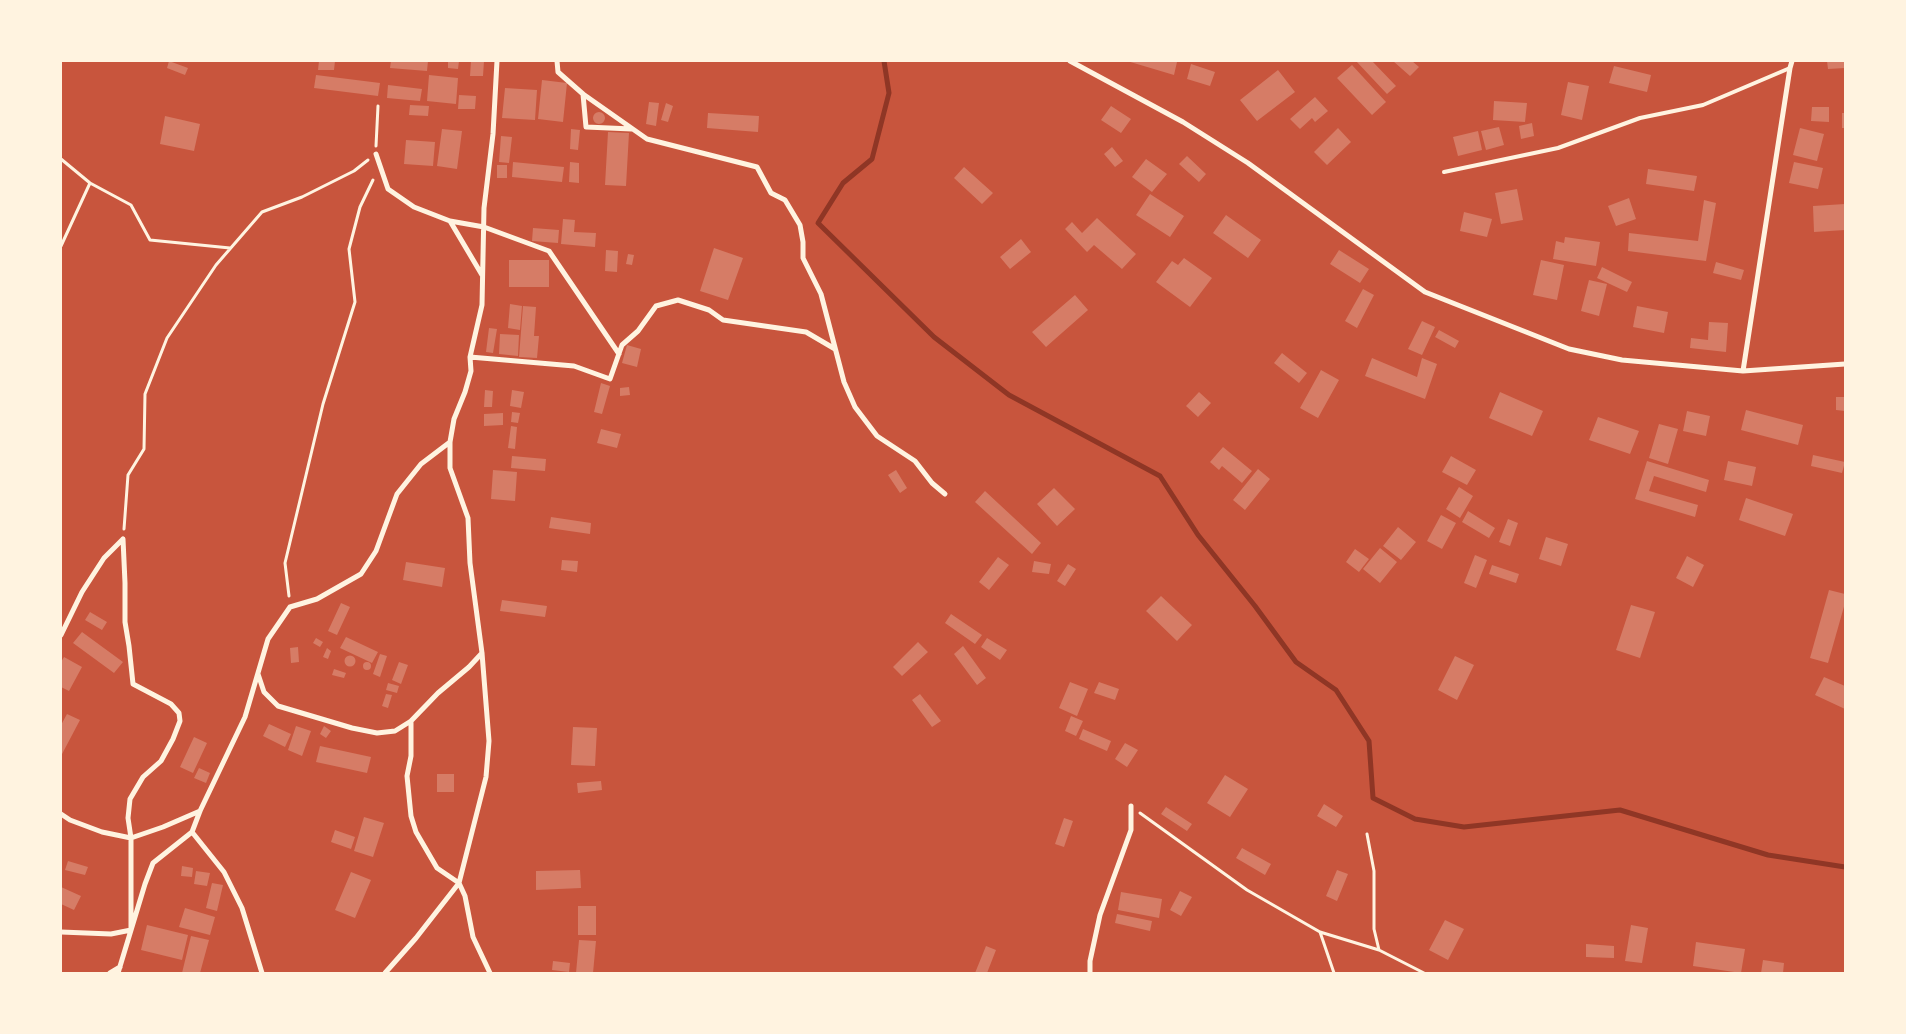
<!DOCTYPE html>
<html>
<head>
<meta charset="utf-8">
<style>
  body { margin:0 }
  #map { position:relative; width:1906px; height:1034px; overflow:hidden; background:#c8553d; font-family:Commissioner,sans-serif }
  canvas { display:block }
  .frame { position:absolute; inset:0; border:62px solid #fff3e0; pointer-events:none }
</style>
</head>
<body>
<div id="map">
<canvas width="1906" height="1034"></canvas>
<div class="frame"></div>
</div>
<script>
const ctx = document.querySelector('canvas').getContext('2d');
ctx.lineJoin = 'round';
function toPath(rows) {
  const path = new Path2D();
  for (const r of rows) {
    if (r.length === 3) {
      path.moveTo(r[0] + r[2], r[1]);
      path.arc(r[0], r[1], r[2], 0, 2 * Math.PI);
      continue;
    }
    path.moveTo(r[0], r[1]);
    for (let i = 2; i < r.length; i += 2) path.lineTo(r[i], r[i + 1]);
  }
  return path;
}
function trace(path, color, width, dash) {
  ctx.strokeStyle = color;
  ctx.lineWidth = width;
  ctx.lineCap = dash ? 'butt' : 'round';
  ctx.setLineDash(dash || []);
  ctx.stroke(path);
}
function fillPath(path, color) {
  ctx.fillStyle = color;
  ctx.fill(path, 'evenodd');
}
trace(toPath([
  [884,61,889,93,872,159,843,183,818,223,934,337,1009,395,1160,476,1198,535,1255,606,1296,662,1336,690,1369,741,1373,798,1415,819,1464,827,1620,810,1768,855,1845,867]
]), '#8f3625', 5);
fillPath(toPath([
  [169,61,188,68,185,75,167,68],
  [319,61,335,61,334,70,318,70],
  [391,61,428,61,427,71,390,68],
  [448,61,459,61,458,69,448,68],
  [471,61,484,61,483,76,470,76],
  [1127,61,1176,61,1177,62,1174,75],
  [1356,61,1374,61,1373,62,1396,86,1387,94],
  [1393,61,1412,61,1419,67,1410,76],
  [1827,61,1845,61,1845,68,1828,69],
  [1191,64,1215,72,1210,86,1187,79],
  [1352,65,1386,102,1372,115,1337,78],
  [1614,66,1651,75,1647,92,1609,83],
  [1278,70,1295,92,1257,121,1240,100],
  [316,75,380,83,378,96,314,88],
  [429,75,458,78,456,104,427,101],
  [542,80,567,83,563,122,538,119],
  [1568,82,1589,86,1582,120,1561,115],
  [388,85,422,89,420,101,387,98],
  [505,88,537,90,535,120,502,118],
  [459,95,476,96,475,109,458,109],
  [1315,97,1328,111,1315,122,1312,118,1300,129,1290,119],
  [1494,101,1527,103,1525,122,1493,120],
  [649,102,659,103,656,126,646,124],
  [666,103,673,106,668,122,661,120],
  [410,105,429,106,428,116,409,115],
  [1111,106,1131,119,1121,133,1101,120],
  [1812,107,1829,107,1829,122,1811,121],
  [599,118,6],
  [708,113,759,116,758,132,707,128],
  [1842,113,1845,113,1845,128,1842,128],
  [165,116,200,124,194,151,160,144],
  [1532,123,1534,136,1521,139,1519,126],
  [1499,127,1504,145,1486,150,1481,131],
  [1338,128,1351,142,1327,165,1314,152],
  [1800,128,1824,134,1817,161,1793,155],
  [442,129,462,131,457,169,437,166],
  [571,129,580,130,578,150,570,149],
  [1478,131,1482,150,1458,156,1453,137],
  [608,132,629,133,626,186,605,185],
  [501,136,512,137,509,163,499,162],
  [406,140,435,142,433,166,404,164],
  [1112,147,1123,161,1115,167,1104,154],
  [1187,156,1206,174,1199,182,1179,164],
  [1146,159,1167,174,1152,192,1132,177],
  [513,162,564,167,562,182,512,177],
  [570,162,579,163,579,183,569,182],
  [1794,162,1823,168,1818,189,1789,183],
  [497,165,507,165,507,178,497,178],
  [964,167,993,193,982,204,954,178],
  [1648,169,1697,176,1694,191,1646,184],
  [1517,189,1523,220,1501,224,1495,193],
  [1150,194,1184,216,1170,237,1136,215],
  [1629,198,1636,219,1616,226,1608,206],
  [1704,200,1716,203,1706,261,1628,251,1629,233,1698,241],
  [1845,204,1845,230,1814,232,1813,206],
  [1464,212,1492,219,1487,237,1460,231],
  [1226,215,1261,240,1248,258,1213,233],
  [1097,218,1136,254,1122,269,1094,245,1087,252,1065,229,1072,222,1082,233],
  [563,219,575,220,574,232,596,233,595,247,561,244],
  [533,228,559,230,558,243,532,241],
  [1565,237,1600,242,1596,266,1553,259,1556,241,1564,243],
  [1021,239,1031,252,1010,269,1000,257],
  [714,248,743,258,728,300,700,291],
  [606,250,618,251,617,272,605,271],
  [1339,250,1369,269,1360,283,1330,264],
  [628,254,634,255,632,265,626,264],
  [1184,258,1212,278,1190,307,1156,282,1172,261,1178,265],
  [509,260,549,260,549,287,509,287],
  [1541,260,1564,265,1557,300,1533,295],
  [1716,262,1744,270,1741,280,1713,273],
  [1602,267,1632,282,1627,292,1597,278],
  [1589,280,1607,284,1599,316,1581,311],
  [1363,289,1374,295,1357,328,1345,321],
  [1075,295,1088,310,1046,347,1032,332],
  [510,304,522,306,520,330,508,328],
  [523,306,536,307,534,336,539,336,537,358,519,357],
  [1637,306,1668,312,1664,333,1633,327],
  [1422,321,1435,327,1422,355,1408,349],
  [1709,322,1728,323,1726,352,1690,348,1691,338,1708,340],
  [489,328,497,329,493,353,486,352],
  [1439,330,1459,341,1455,348,1435,337],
  [500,334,519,335,518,356,499,354],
  [627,345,641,349,637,367,622,363],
  [1282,353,1307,373,1299,383,1274,363],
  [1372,358,1417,377,1422,358,1437,364,1425,399,1365,376],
  [1321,370,1339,380,1318,418,1300,408],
  [601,383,610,386,602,414,594,412],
  [629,387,630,395,620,396,620,388],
  [485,390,493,391,492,407,484,407],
  [512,390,524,392,521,408,510,406],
  [1199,392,1211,403,1198,417,1186,406],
  [1500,392,1543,411,1532,436,1489,418],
  [1836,397,1845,397,1845,411,1836,410],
  [1746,410,1803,425,1798,445,1741,430],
  [1687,411,1710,416,1706,436,1683,431],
  [512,412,520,413,518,423,511,422],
  [503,413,503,425,484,426,484,414],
  [1598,417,1639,431,1630,454,1589,440],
  [1659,424,1678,429,1668,464,1649,458],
  [511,426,517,427,515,449,508,448],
  [601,429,621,434,617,448,597,443],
  [1223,447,1252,471,1242,483,1222,466,1219,470,1210,462],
  [1813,455,1845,462,1842,473,1811,466],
  [512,456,546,459,545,471,511,468],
  [1451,456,1476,470,1467,485,1442,472],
  [1647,461,1709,480,1706,492,1654,476,1649,491,1698,505,1695,517,1635,499],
  [1728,461,1756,467,1752,486,1724,480],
  [1258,469,1270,479,1245,510,1233,500],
  [493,470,517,472,515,501,491,499],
  [896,470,907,488,900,493,888,475],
  [1459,487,1473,496,1460,518,1446,509],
  [1054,488,1075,509,1057,526,1037,504],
  [985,491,1041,543,1032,554,975,502],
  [1746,498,1793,514,1785,536,1739,520],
  [1468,511,1495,528,1489,538,1462,522],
  [1441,515,1456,523,1442,549,1427,541],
  [551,517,591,523,590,534,549,528],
  [1508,519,1518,523,1510,546,1499,542],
  [1398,527,1416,542,1401,560,1383,546],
  [1546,537,1568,544,1561,566,1539,559],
  [1380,548,1397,562,1380,583,1363,569],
  [1355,549,1369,559,1359,572,1346,562],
  [1475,555,1487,560,1476,588,1464,583],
  [1687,556,1704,565,1693,587,1676,578],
  [998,557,1009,565,989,590,979,582],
  [562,560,578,561,577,572,561,570],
  [1034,561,1051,564,1049,574,1032,572],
  [406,562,445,568,442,587,403,580],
  [1068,564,1076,569,1065,586,1057,581],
  [1492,565,1519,574,1516,583,1489,574],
  [1829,590,1845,594,1845,603,1828,663,1810,658],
  [1161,596,1192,625,1177,641,1146,611],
  [502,600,547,606,545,617,500,611],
  [341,603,350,607,337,635,328,631],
  [1631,605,1655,612,1640,658,1616,650],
  [90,612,107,622,102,630,85,620],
  [951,614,982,635,975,644,945,623],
  [82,632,123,662,114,673,73,643],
  [346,637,378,652,372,663,340,648],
  [316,638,323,642,320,647,313,643],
  [987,638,1007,650,1000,660,981,647],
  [918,642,928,652,902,676,893,667],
  [963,646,986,678,977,685,954,654],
  [298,647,299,662,291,663,290,648],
  [327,648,331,651,328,659,323,657],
  [380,654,387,656,380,677,373,674],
  [350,661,5.5],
  [1455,656,1474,665,1457,700,1438,690],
  [64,657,82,667,69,691,61,687,61,662],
  [367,666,4],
  [399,662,408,665,401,684,392,680],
  [334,669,346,673,344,678,332,675],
  [1824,677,1845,686,1845,709,1815,695],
  [1070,682,1088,689,1077,716,1059,708],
  [1099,682,1119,689,1115,700,1094,693],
  [388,683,399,686,397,693,386,690],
  [386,694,392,695,388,708,382,706],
  [920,694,941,721,932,727,912,700],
  [67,714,80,720,61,756,61,725],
  [1071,716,1083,721,1076,736,1065,731],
  [269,724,291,734,285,747,263,736],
  [296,726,311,731,302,756,288,750],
  [324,726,331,731,326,738,320,734],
  [573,727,597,728,595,766,571,765],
  [1083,729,1111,741,1107,751,1079,739],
  [194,737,207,743,193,773,180,767],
  [1125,743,1138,750,1127,767,1115,759],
  [320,746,371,757,367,773,316,762],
  [199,768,210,773,206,783,194,778],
  [437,774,454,774,454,792,437,792],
  [1225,775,1248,789,1230,817,1207,803],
  [601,781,602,790,578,793,577,783],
  [1324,804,1343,816,1336,827,1317,816],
  [1166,807,1192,824,1187,831,1161,814],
  [364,817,384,823,373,857,354,851],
  [1064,818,1073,821,1064,847,1055,844],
  [335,830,355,837,351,849,331,842],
  [1242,848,1271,864,1265,875,1236,858],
  [68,861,88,867,85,875,65,870],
  [182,866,193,868,192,877,181,876],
  [580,870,581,888,536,890,536,871],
  [1337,870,1348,874,1337,901,1326,896],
  [196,871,210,873,207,886,194,884],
  [351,872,371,880,355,918,335,910],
  [212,883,223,885,217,911,206,908],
  [61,887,81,896,74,910,61,904],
  [1180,891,1192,897,1181,916,1170,910],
  [1121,892,1162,899,1159,918,1118,910],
  [578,906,596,906,596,935,578,935],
  [185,908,215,917,210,935,179,927],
  [1117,914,1152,921,1150,931,1115,923],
  [1445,920,1464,929,1448,960,1429,950],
  [147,925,188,935,182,960,141,950],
  [1631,925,1648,928,1642,963,1625,961],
  [191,936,209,940,200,973,182,973],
  [579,940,596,941,593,973,576,973],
  [1696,942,1745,949,1741,973,1693,966],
  [1586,944,1614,946,1614,958,1586,957],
  [986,946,996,950,987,973,975,973],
  [1763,960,1784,963,1783,973,1761,973],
  [553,961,570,963,569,972,552,970]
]), '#d67c66');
trace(toPath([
  [376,146,378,106],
  [61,159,90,183,131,205,150,240,230,248],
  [61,246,90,183],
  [124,529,128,475,144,449,145,394,167,338,216,265,262,212,302,197,354,171,368,160],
  [289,596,285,563,323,404,355,302,349,249,360,207,373,180],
  [1140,813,1247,890,1320,932,1379,950],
  [1367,834,1374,871,1374,929,1379,950,1424,973],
  [1320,932,1334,973]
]), '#fff3e0', 3);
trace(toPath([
  [1444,172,1558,148,1640,118,1703,105,1790,68]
]), '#fff3e0', 4);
trace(toPath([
  [557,61,558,72,583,94,647,139,757,167,771,193,785,200,800,225,803,242,803,258,821,294,844,382,855,407,877,436,915,461,932,483,945,494],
  [1070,61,1183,122,1248,163,1425,292,1569,349,1622,360,1743,371,1845,364],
  [583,94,586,127,632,129],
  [376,154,388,189,414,207,450,221,482,275],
  [450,221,484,227,549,251,619,354],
  [470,357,574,366,610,379,622,345,638,331,656,306,678,300,709,310,723,320,806,332,835,349],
  [1743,371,1790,68,1792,61],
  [61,635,82,592,104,558,123,539],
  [258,674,264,692,278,706,352,728,377,733,395,731,411,721,438,693,469,667,482,653],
  [411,721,411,756,407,776,411,816,416,832,437,868,459,883,465,896,473,937,490,973],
  [61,814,70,820,102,832,131,838,163,827,200,811],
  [192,832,224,872,242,908,262,973],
  [61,932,111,934,131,930,131,838,128,818,130,799,143,777,161,761,173,739,180,721,179,713,171,704,133,684,129,646,125,622,125,583,123,539],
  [110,973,120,967],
  [118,973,145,884,153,863,192,832,200,811,245,717,268,639,290,607,317,599,361,574,376,551,397,494,421,464,450,442],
  [385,973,416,938,459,883,486,777,489,741,482,653,470,563,468,518,450,468,450,442,454,419,465,392,471,371,470,357,482,305,484,208,493,134,497,61],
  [1090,973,1090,961,1100,915,1131,830,1131,806]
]), '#fff3e0', 5);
</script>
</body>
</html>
